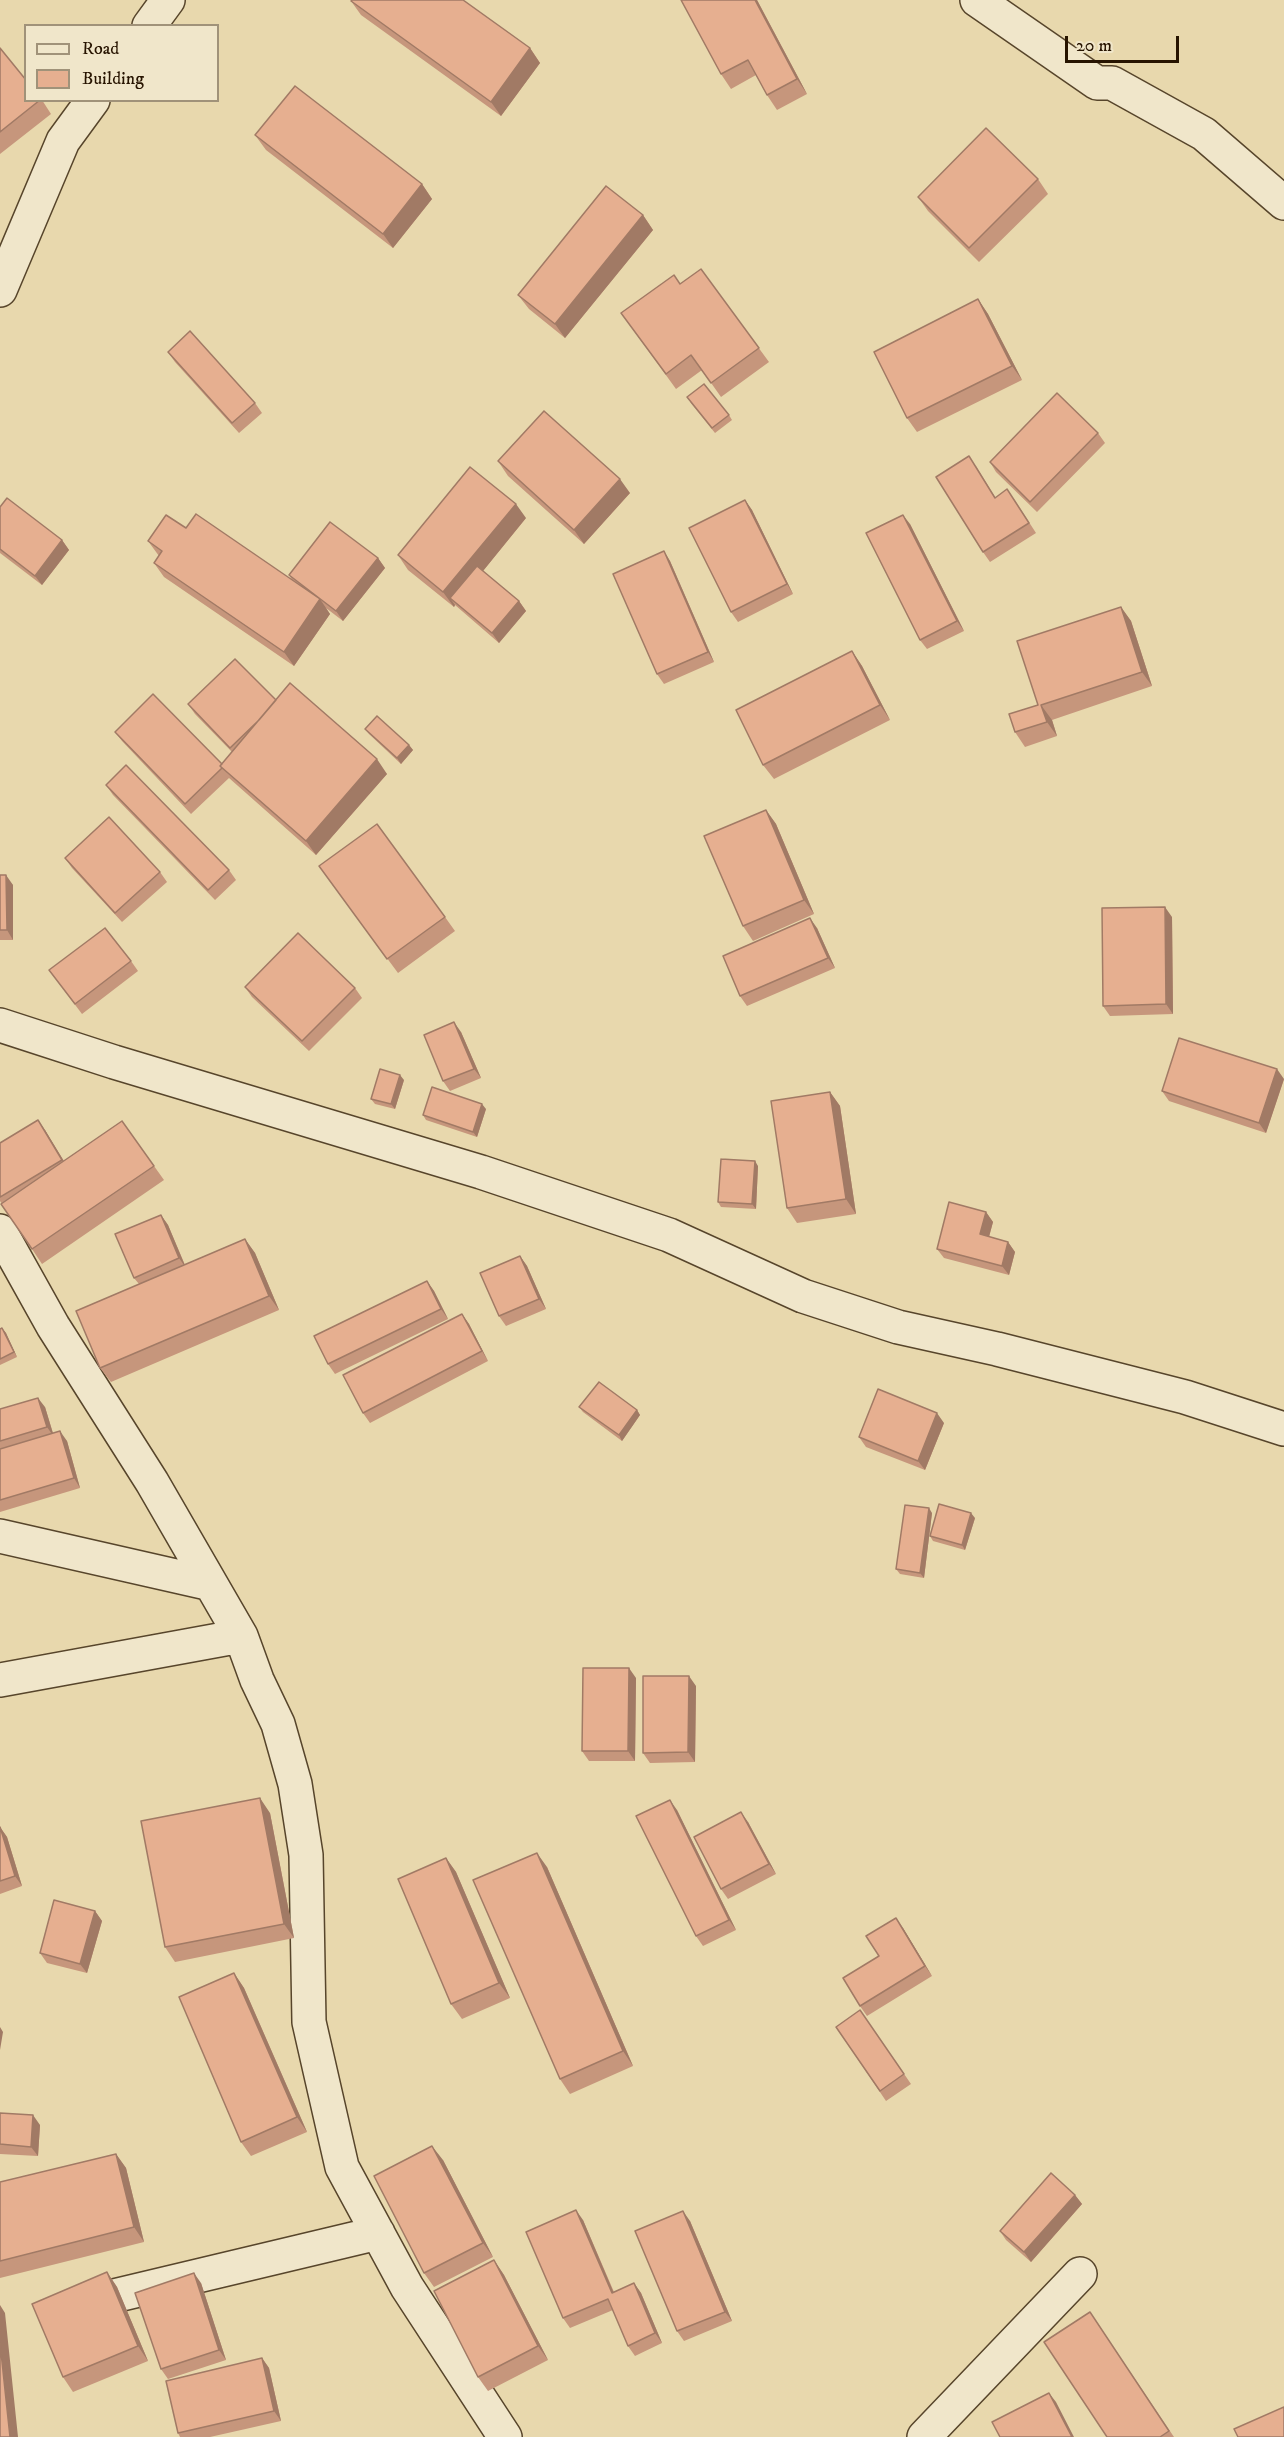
<!DOCTYPE html>
<html>
<head>
<meta charset="utf-8">
<style>
  body { margin:0 }
  #map { position:relative; width:1284px; height:2437px; overflow:hidden; background:#e8d8ad; font-family:"IM FELL DW Pica",serif }
  canvas { display:block }
  .legend { position:absolute; left:24px; top:24px; width:195px; height:78px; box-sizing:border-box; background:#f0e6ca; border:2px solid #a09279; margin:0; padding:8px 10px; list-style:none; font-size:18px; color:#271400 }
  .legend li { display:flex; align-items:center; gap:12px; height:30px }
  .legend b { width:30px; border:2px solid #a09279 }
  .scale { position:absolute; left:1065px; top:36px; width:114px; height:27px; box-sizing:border-box; border:3px solid #271400; border-top:0; padding-left:8px; font-size:18px; line-height:21px; white-space:nowrap; color:#271400; -webkit-text-stroke:4px #f0e6ca; paint-order:stroke }
</style>
</head>
<body>
<div id="map">
<canvas width="1284" height="2437"></canvas>
<ul class="legend">
<li><b style="height:8px;background:#f0e6ca"></b>Road</li>
<li><b style="height:16px;background:#e6af90"></b>Building</li>
</ul>
<div class="scale">20 m</div>
</div>
<script>
const ctx = document.querySelector('canvas').getContext('2d');
ctx.lineJoin = 'round';
function toPath(rows) {
  const path = new Path2D();
  for (const r of rows) {
    path.moveTo(r[0], r[1]);
    for (let i = 2; i < r.length; i += 2) path.lineTo(r[i], r[i + 1]);
  }
  return path;
}
function trace(path, color, width, dash) {
  ctx.strokeStyle = color;
  ctx.lineWidth = width;
  ctx.lineCap = dash ? 'butt' : 'round';
  ctx.setLineDash(dash || []);
  ctx.stroke(path);
}
function fillPath(path, color) {
  ctx.fillStyle = color;
  ctx.fill(path, 'evenodd');
}
const minor = toPath([
  [977,0,1097,83,1112,83,1204,134,1284,203],
  [149,26,168,0],
  [0,290,63,141,93,100],
  [0,1025,114,1062,481,1172,669,1235,803,1296,898,1327,997,1349,1185,1397,1284,1429],
  [0,1231,53,1326,152,1482,241,1636,257,1680,278,1724,295,1784,306,1855,309,2022,342,2167,407,2287,505,2437],
  [0,1536,211,1584],
  [0,1680,241,1636],
  [76,2305,378,2233],
  [924,2437,1080,2274]
]);
trace(minor, '#57452b', 36);
trace(minor, '#f0e6ca', 33);
fillPath(toPath([
  [757,0,807,94,777,110,767,95,756,75,731,89,721,74],
  [351,1,530,48,540,63,501,116,361,15],
  [0,48,26,100,42,100,51,114,0,154],
  [255,135,422,184,432,199,393,248,266,150],
  [1038,179,1048,194,979,262,928,211,918,197],
  [643,215,653,230,565,338,529,309,518,295],
  [701,269,769,362,721,397,702,370,676,389,621,313,680,284],
  [978,299,988,314,1022,380,917,432,907,418],
  [168,352,255,403,262,413,239,433,175,362],
  [690,402,729,415,732,420,715,433],
  [1098,433,1105,443,1037,512,996,472,990,462],
  [498,461,630,493,584,544,508,476],
  [976,466,995,497,1014,499,1036,533,990,562,983,552],
  [745,500,752,510,793,594,738,622,731,612],
  [0,507,62,540,69,550,42,585,0,553],
  [526,518,483,571,519,601,526,611,499,643,455,605,454,607,408,570,398,555],
  [910,524,964,631,927,649,920,640],
  [186,528,292,580,289,575,378,558,385,568,343,621,326,608,330,614,294,666,164,577,154,563,159,556,148,541],
  [664,551,670,561,714,662,664,684,657,674],
  [1121,607,1131,621,1152,686,1052,720,1057,736,1025,747,1015,732],
  [852,651,862,666,890,720,774,779,763,765],
  [276,700,387,774,316,855,229,778,191,814,122,741,115,732,222,764,232,752,195,714,188,704],
  [365,729,409,745,413,750,401,764,369,734],
  [106,785,229,870,236,880,215,900,113,795],
  [766,810,776,824,814,914,753,941,743,926],
  [65,858,160,872,167,882,122,922,72,868],
  [0,875,13,885,13,940,0,940],
  [329,880,445,917,455,931,398,973],
  [1172,917,1173,1014,1110,1016,1103,1006],
  [817,928,835,968,747,1006,740,996],
  [131,961,138,971,82,1014,49,970],
  [245,987,355,988,362,998,309,1051,252,997],
  [461,1032,481,1078,450,1091,443,1081],
  [1284,1079,1266,1133,1169,1101,1162,1091],
  [404,1080,395,1109,375,1104,371,1099],
  [830,1092,840,1106,856,1214,797,1223,787,1208],
  [486,1109,477,1137,426,1120,423,1115],
  [122,1121,164,1180,42,1264,0,1201,0,1143,45,1130,64,1161],
  [758,1166,756,1209,721,1207,718,1202],
  [986,1212,993,1222,989,1237,1008,1242,1015,1252,1009,1275,944,1258,937,1249],
  [161,1215,168,1225,185,1265,245,1239,255,1253,279,1310,111,1382,100,1368,139,1284,134,1278],
  [520,1256,527,1266,546,1309,506,1326,499,1316],
  [427,1281,434,1291,448,1319,335,1374,328,1364],
  [462,1314,469,1324,488,1361,370,1423,363,1413],
  [2,1328,6,1333,17,1357,0,1365,0,1329],
  [45,1407,53,1433,67,1441,80,1488,0,1512,0,1409],
  [579,1407,637,1410,640,1415,622,1441,583,1412],
  [944,1423,925,1470,866,1447,859,1437],
  [932,1513,924,1578,900,1574,896,1569],
  [975,1518,965,1550,933,1541,930,1536],
  [636,1678,635,1761,589,1761,582,1751],
  [696,1686,695,1762,650,1763,643,1753],
  [677,1810,736,1930,703,1946,696,1936],
  [270,1813,294,1938,175,1962,165,1947],
  [748,1822,776,1874,728,1899,721,1889],
  [0,1827,7,1837,22,1886,0,1894],
  [446,1858,456,1872,510,1998,462,2019,451,2004],
  [547,1867,633,2066,570,2094,560,2079],
  [95,1911,102,1921,87,1973,47,1963,40,1953],
  [903,1928,932,1976,867,2016,860,2006,879,1956],
  [234,1973,244,1988,307,2132,251,2156,241,2142],
  [860,2010,911,2084,886,2101,836,2027],
  [0,2113,40,2125,38,2156,0,2154],
  [116,2154,126,2168,144,2242,0,2278,0,2182],
  [443,2160,493,2257,434,2287,424,2273],
  [1075,2195,1082,2204,1031,2262,1006,2240,1000,2231],
  [583,2220,614,2292,634,2283,641,2293,662,2343,635,2356,628,2346,613,2310,570,2328,563,2318],
  [690,2221,732,2321,684,2341,677,2331],
  [494,2260,504,2275,548,2360,488,2391,478,2377],
  [107,2272,117,2287,148,2361,73,2392,63,2377],
  [201,2283,226,2360,168,2379,161,2369],
  [1090,2312,1174,2437,1107,2437],
  [262,2358,269,2368,281,2421,210,2437,180,2437,178,2433]
]), '#c6967c');
fillPath(toPath([
  [755,0,757,0,807,94,797,79],
  [530,48,540,63,501,116,491,102],
  [422,184,432,199,393,248,383,234],
  [643,215,653,230,565,338,555,324],
  [978,299,988,314,1022,380,1012,366],
  [620,479,630,493,584,544,574,530],
  [745,500,752,510,793,594,787,584],
  [516,504,526,518,457,603,450,598,455,605,454,607,443,592],
  [903,515,910,524,964,631,957,621],
  [62,540,69,550,42,585,35,576],
  [664,551,670,561,714,662,708,652],
  [378,558,385,568,343,621,336,611],
  [320,599,330,614,294,666,284,652],
  [519,601,526,611,499,643,492,633],
  [1121,607,1131,621,1152,686,1142,672],
  [852,651,862,666,890,720,880,705],
  [1041,705,1052,720,1057,736,1047,722],
  [409,745,413,750,401,764,397,758],
  [377,759,387,774,316,855,306,841],
  [766,810,776,824,814,914,804,900],
  [6,875,13,885,13,940,7,930],
  [1165,907,1172,917,1173,1014,1166,1004],
  [810,918,817,928,835,968,828,958],
  [454,1022,461,1032,481,1078,474,1069],
  [1277,1069,1284,1079,1266,1133,1259,1123],
  [400,1075,404,1080,395,1109,391,1104],
  [830,1092,840,1106,856,1214,846,1199],
  [482,1104,486,1109,477,1137,473,1132],
  [38,1120,45,1130,69,1170,62,1160],
  [755,1161,758,1166,756,1209,752,1204],
  [986,1212,993,1222,987,1244,980,1234],
  [161,1215,168,1225,186,1268,179,1258],
  [245,1239,255,1253,279,1310,269,1296],
  [1008,1242,1015,1252,1009,1275,1002,1266],
  [520,1256,527,1266,546,1309,539,1299],
  [427,1281,434,1291,448,1319,441,1309],
  [462,1314,469,1324,488,1361,482,1351],
  [2,1328,6,1333,17,1357,14,1352],
  [38,1398,45,1407,54,1437,47,1427],
  [637,1410,640,1415,622,1441,619,1435],
  [937,1413,944,1423,925,1470,918,1461],
  [60,1431,67,1441,80,1488,74,1478],
  [929,1508,932,1513,924,1578,920,1573],
  [971,1513,975,1518,965,1550,962,1545],
  [629,1668,636,1678,635,1761,628,1751],
  [689,1676,696,1686,695,1762,688,1752],
  [260,1798,270,1813,294,1938,284,1924],
  [670,1800,677,1810,736,1930,729,1920],
  [741,1812,748,1822,776,1874,769,1864],
  [0,1827,7,1837,22,1886,15,1876],
  [537,1853,547,1867,633,2066,623,2051],
  [446,1858,456,1872,510,1998,499,1983],
  [95,1911,102,1921,87,1973,80,1964],
  [896,1918,903,1928,932,1976,925,1966],
  [234,1973,244,1988,307,2132,297,2117],
  [0,2027,3,2032,0,2050],
  [33,2115,40,2125,38,2156,31,2147],
  [432,2146,443,2160,493,2257,483,2243],
  [116,2154,126,2168,144,2242,134,2227],
  [1075,2195,1082,2204,1031,2262,1024,2252],
  [576,2210,583,2220,618,2303,612,2293],
  [683,2211,690,2221,732,2321,725,2312],
  [494,2260,504,2275,548,2360,538,2346],
  [107,2272,117,2287,148,2361,138,2346],
  [194,2273,201,2283,226,2360,219,2350],
  [634,2283,641,2293,662,2343,655,2333],
  [0,2305,5,2313,18,2437,10,2437,0,2343],
  [262,2358,269,2368,281,2421,274,2411],
  [1049,2393,1056,2402,1074,2437,1072,2437]
]), '#a17a65');
const building = toPath([
  [352,0,463,0,530,48,491,102,351,1,352,0],
  [681,0,755,0,797,79,767,95,748,60,721,74,681,0],
  [0,48,26,80,26,100,40,100,0,132,0,48],
  [295,86,422,184,383,234,255,135,295,86],
  [986,128,1038,179,969,248,918,197,986,128],
  [606,186,643,215,555,324,518,295,606,186],
  [701,269,759,348,711,383,691,355,666,374,621,313,674,275,680,284,701,269],
  [978,299,1012,366,907,418,874,352,978,299],
  [190,331,255,403,232,423,168,352,190,331],
  [704,384,729,415,712,428,687,397,704,384],
  [1057,393,1098,433,1030,502,990,462,1057,393],
  [544,411,620,479,574,530,498,461,544,411],
  [969,456,995,498,1007,489,1029,523,983,552,936,477,969,456],
  [470,467,516,504,443,592,398,555,470,467],
  [7,498,62,540,35,576,0,549,0,507,7,498],
  [745,500,787,584,731,612,689,528,745,500],
  [196,514,320,599,284,652,154,563,162,551,148,541,166,515,186,528,196,514],
  [903,515,957,621,920,640,866,533,903,515],
  [330,522,378,558,336,611,289,575,330,522],
  [664,551,708,652,657,674,613,574,664,551],
  [477,566,519,601,492,633,450,598,477,566],
  [1121,607,1142,672,1041,705,1047,722,1015,732,1009,714,1038,705,1017,641,1121,607],
  [852,651,880,705,763,765,736,710,852,651],
  [235,659,276,700,259,720,230,748,188,704,235,659],
  [290,683,377,759,306,841,220,766,290,683],
  [153,694,222,764,220,766,222,768,185,804,115,732,153,694],
  [377,716,409,745,397,758,365,729,377,716],
  [126,765,229,870,208,890,106,785,126,765],
  [766,810,804,900,743,926,704,836,766,810],
  [109,817,160,872,115,913,65,858,109,817],
  [377,824,445,917,387,959,319,866,377,824],
  [0,875,6,875,7,930,0,930,0,875],
  [1165,907,1166,1004,1103,1006,1102,908,1165,907],
  [810,918,828,958,740,996,723,956,810,918],
  [105,928,131,961,75,1004,49,970,105,928],
  [298,933,355,988,302,1041,245,987,298,933],
  [454,1022,474,1069,443,1081,424,1035,454,1022],
  [1179,1038,1277,1069,1259,1123,1162,1091,1179,1038],
  [380,1069,400,1075,391,1104,371,1099,380,1069],
  [432,1087,482,1104,473,1132,423,1115,432,1087],
  [830,1092,846,1199,787,1208,771,1101,830,1092],
  [38,1120,62,1160,0,1197,0,1143,38,1120],
  [122,1121,154,1166,32,1249,1,1204,122,1121],
  [721,1159,755,1161,752,1204,718,1202,721,1159],
  [949,1202,986,1212,980,1234,1008,1242,1002,1266,937,1249,949,1202],
  [161,1215,179,1258,134,1278,115,1234,161,1215],
  [245,1239,269,1296,100,1368,76,1311,245,1239],
  [520,1256,539,1299,499,1316,480,1273,520,1256],
  [427,1281,441,1309,328,1364,314,1336,427,1281],
  [462,1314,482,1351,363,1413,343,1375,462,1314],
  [2,1328,14,1352,0,1359,0,1329,2,1328],
  [599,1382,637,1410,619,1435,579,1407,599,1382],
  [878,1389,937,1413,918,1461,859,1437,878,1389],
  [38,1398,47,1427,0,1441,0,1409,38,1398],
  [60,1431,74,1478,0,1500,0,1449,60,1431],
  [939,1504,971,1513,962,1545,930,1536,939,1504],
  [905,1505,929,1508,920,1573,896,1569,905,1505],
  [583,1668,629,1668,628,1751,582,1751,583,1668],
  [643,1676,689,1676,688,1752,643,1753,643,1676],
  [260,1798,284,1924,165,1947,141,1821,260,1798],
  [670,1800,729,1920,696,1936,636,1816,670,1800],
  [741,1812,769,1864,721,1889,694,1837,741,1812],
  [0,1827,15,1876,0,1881,0,1827],
  [537,1853,623,2051,560,2079,473,1880,537,1853],
  [446,1858,499,1983,451,2004,398,1879,446,1858],
  [54,1900,95,1911,80,1964,40,1953,54,1900],
  [896,1918,925,1966,860,2006,843,1978,879,1956,866,1936,896,1918],
  [234,1973,297,2117,241,2142,179,1997,234,1973],
  [860,2010,904,2074,880,2091,836,2027,860,2010],
  [0,2113,33,2115,31,2147,0,2144,0,2113],
  [432,2146,483,2243,424,2273,374,2176,432,2146],
  [116,2154,134,2227,0,2261,0,2182,116,2154],
  [1051,2173,1075,2195,1024,2252,1000,2231,1051,2173],
  [576,2210,612,2293,634,2283,655,2333,628,2346,608,2299,563,2318,526,2232,576,2210],
  [683,2211,725,2312,677,2331,635,2231,683,2211],
  [494,2260,538,2346,478,2377,434,2291,494,2260],
  [107,2272,138,2346,63,2377,32,2304,107,2272],
  [194,2273,219,2350,161,2369,135,2293,194,2273],
  [1090,2312,1169,2431,1160,2437,1107,2437,1044,2342,1090,2312],
  [0,2343,10,2437,0,2437,0,2343],
  [262,2358,274,2411,178,2433,166,2381,262,2358],
  [1049,2393,1072,2437,1000,2437,992,2422,1049,2393],
  [1284,2407,1284,2437,1238,2437,1234,2429,1284,2407]
]);
fillPath(building, '#e6af90');
trace(building, '#a17a65', 1.5);
</script>
</body>
</html>
